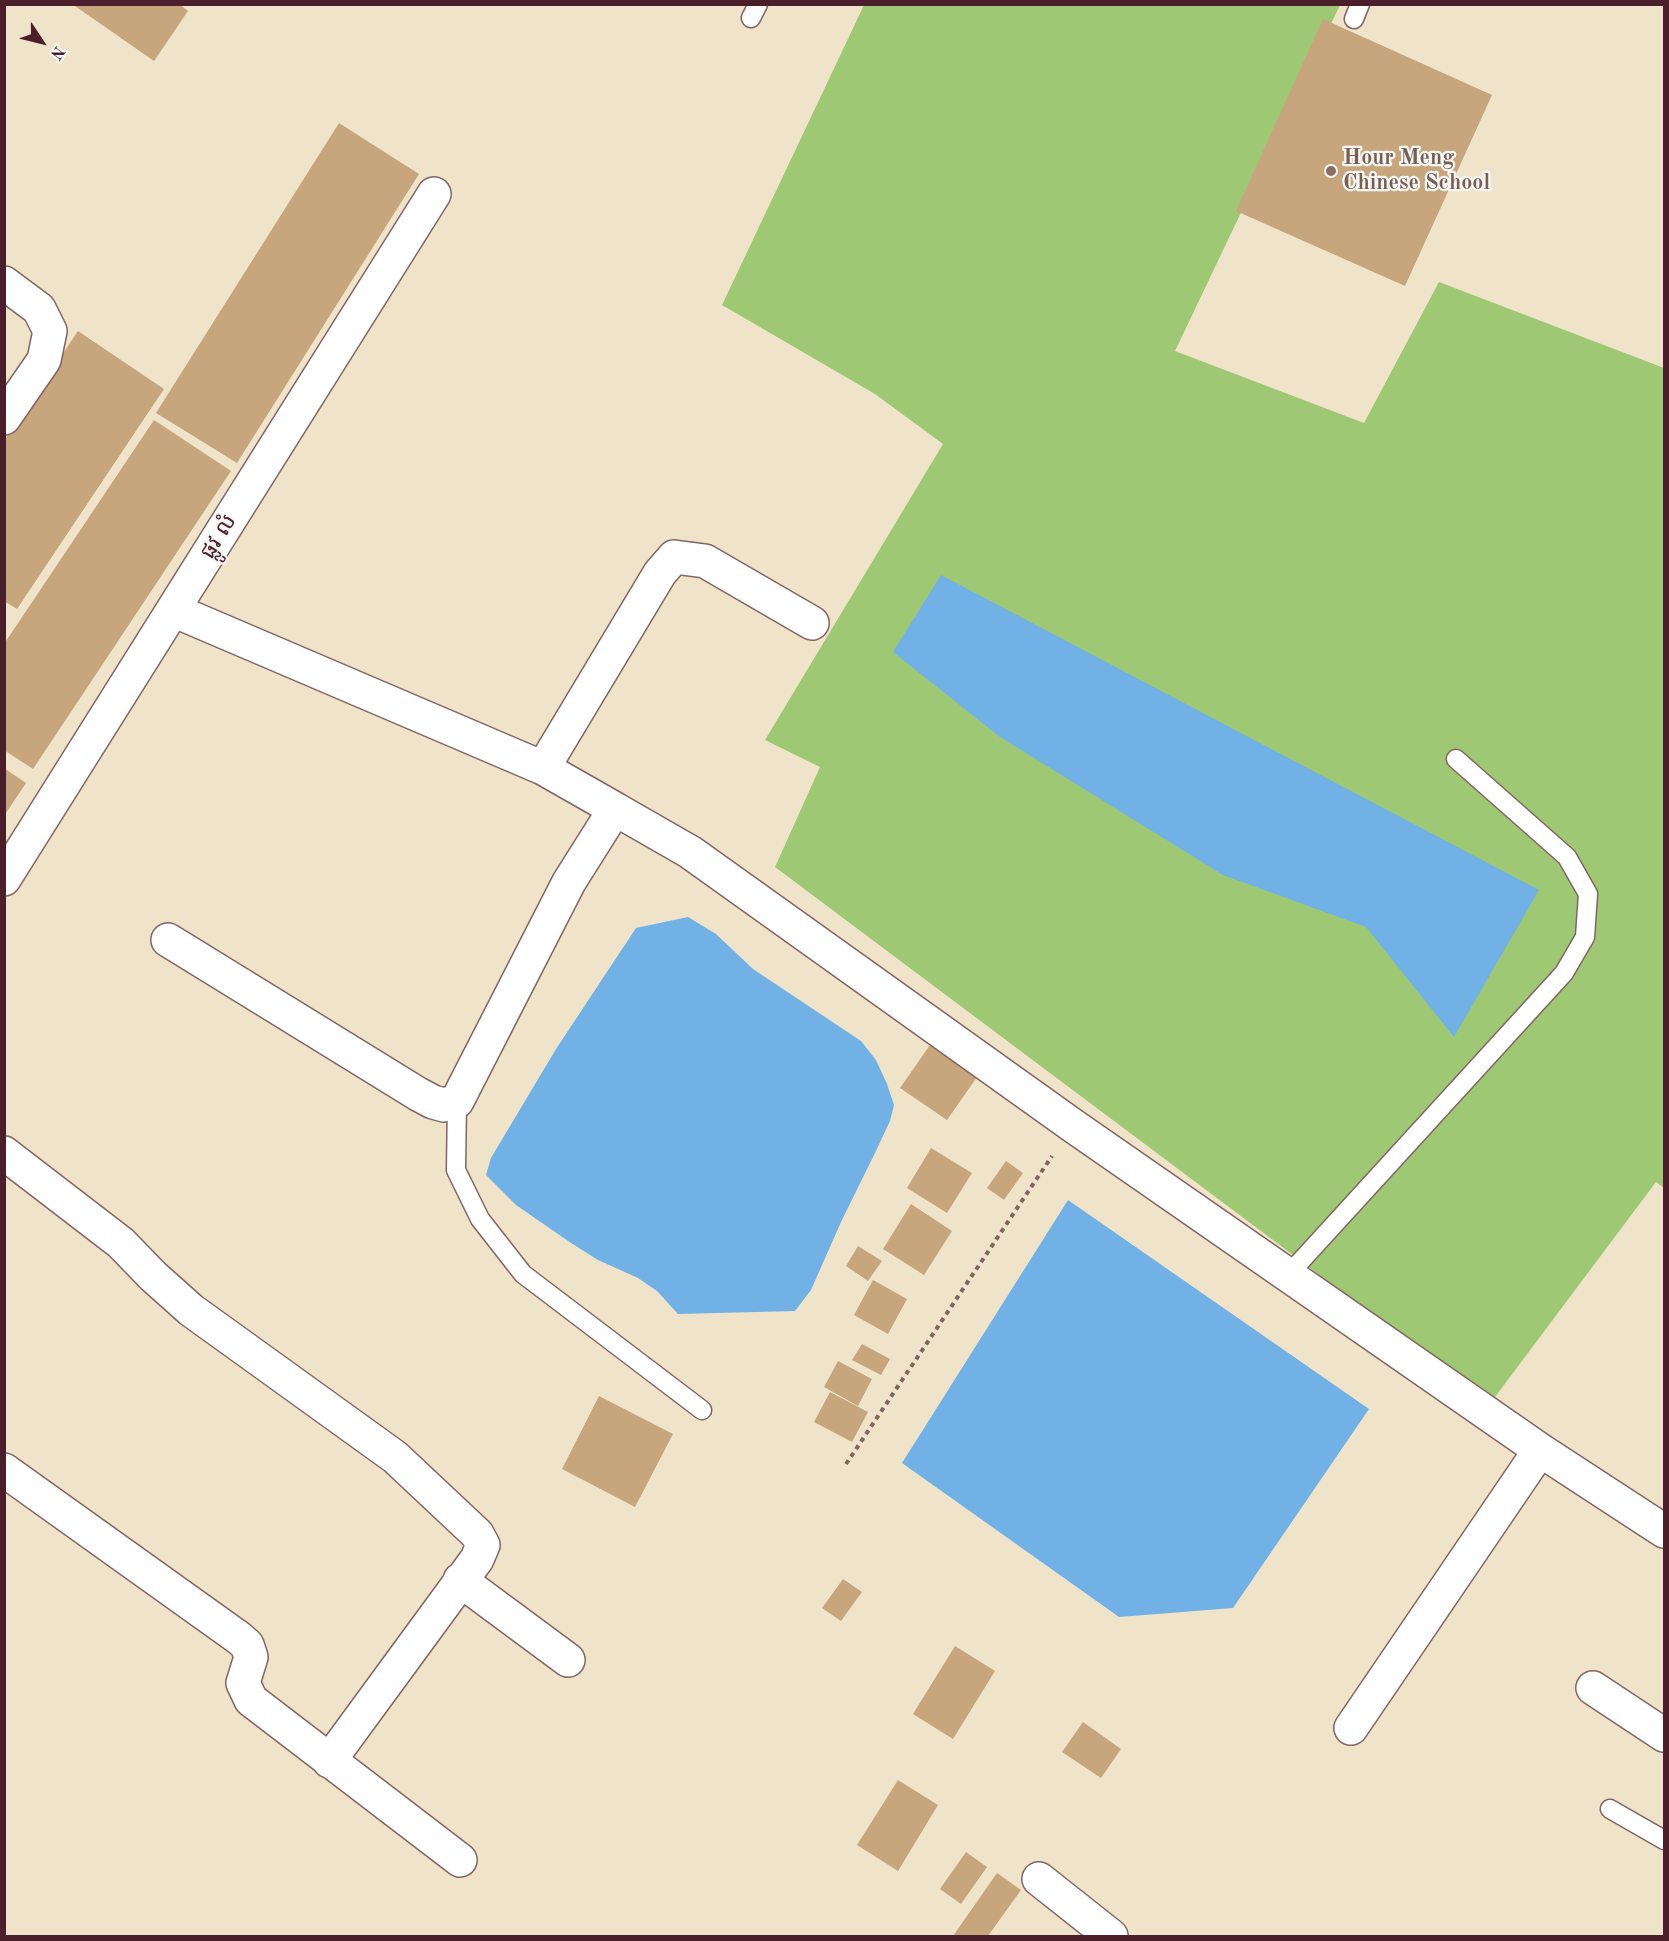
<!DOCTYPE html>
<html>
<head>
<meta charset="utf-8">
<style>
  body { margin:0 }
  #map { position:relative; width:1669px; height:1941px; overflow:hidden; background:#efe4c9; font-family:"Old Standard TT",serif }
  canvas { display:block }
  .frame { position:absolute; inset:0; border:6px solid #4a1f2b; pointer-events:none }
  .north { position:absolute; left:12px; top:12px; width:60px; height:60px; -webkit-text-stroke:4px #f6f6f2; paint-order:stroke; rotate:125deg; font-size:16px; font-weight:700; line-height:24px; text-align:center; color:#4a1f2b }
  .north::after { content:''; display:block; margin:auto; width:21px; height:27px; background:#4a1f2b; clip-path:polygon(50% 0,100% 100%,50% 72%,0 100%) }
</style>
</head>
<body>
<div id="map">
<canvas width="1669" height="1941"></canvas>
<div class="frame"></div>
<div class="north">N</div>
</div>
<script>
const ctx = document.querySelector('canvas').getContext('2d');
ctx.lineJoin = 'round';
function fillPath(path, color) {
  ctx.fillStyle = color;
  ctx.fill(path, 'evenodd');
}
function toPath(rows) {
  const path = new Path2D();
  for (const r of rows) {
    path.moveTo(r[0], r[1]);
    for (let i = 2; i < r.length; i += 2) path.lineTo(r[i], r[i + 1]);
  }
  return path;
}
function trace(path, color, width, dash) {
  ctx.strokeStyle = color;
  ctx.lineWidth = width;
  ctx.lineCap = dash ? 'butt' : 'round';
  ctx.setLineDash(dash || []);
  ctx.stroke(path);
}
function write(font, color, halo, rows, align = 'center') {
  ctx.font = font + ' "Old Standard TT","Noto Sans Khmer",serif';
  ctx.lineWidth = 4.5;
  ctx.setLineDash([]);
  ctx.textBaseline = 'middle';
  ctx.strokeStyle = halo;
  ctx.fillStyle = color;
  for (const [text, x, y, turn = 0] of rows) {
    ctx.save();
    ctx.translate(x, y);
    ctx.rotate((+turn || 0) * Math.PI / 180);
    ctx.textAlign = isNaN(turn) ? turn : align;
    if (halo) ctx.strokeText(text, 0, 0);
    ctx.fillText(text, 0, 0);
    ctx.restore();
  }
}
fillPath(toPath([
  [864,5,1340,5,1175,351,1364,423,1439,282,1664,368,1664,1188,1656,1182,1495,1397,1353,1300,775,867,820,767,765,740,943,444,875,394,722,305]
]), '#9fc874');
fillPath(toPath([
  [941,575,1539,890,1454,1037,1366,927,1223,875,1000,737,893,652],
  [688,917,716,934,753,969,861,1041,876,1060,887,1084,894,1105,890,1121,875,1153,841,1222,811,1290,795,1311,678,1314,657,1291,638,1278,598,1260,571,1243,516,1205,486,1175,491,1158,556,1049,636,928],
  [1068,1200,1369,1409,1233,1608,1119,1617,902,1463]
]), '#71b1e5');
fillPath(toPath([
  [72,4,179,4,188,11,154,61],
  [1323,19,1492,95,1405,286,1236,211],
  [339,123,419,174,237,463,156,413],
  [78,331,164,389,17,609,4,601,4,441],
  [154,420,231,471,33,769,4,750,4,644],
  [4,768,26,783,4,816],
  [937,1035,984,1067,947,1120,900,1088],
  [931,1148,972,1173,947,1213,907,1188],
  [1006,1161,1023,1173,1004,1200,987,1188],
  [911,1204,952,1231,924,1275,883,1249],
  [858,1246,882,1261,868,1281,846,1266],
  [873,1280,907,1299,888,1334,854,1315],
  [862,1344,890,1359,881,1375,852,1360],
  [838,1361,872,1379,858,1406,824,1387],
  [830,1392,868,1412,852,1442,814,1422],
  [599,1396,673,1434,635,1507,562,1469],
  [843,1579,862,1592,841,1621,822,1608],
  [955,1646,995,1671,953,1739,913,1714],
  [1083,1722,1121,1749,1101,1778,1062,1752],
  [898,1780,938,1805,898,1871,857,1845],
  [966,1852,987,1867,961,1904,940,1889],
  [997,1873,1021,1890,988,1936,953,1936]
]), '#c7a57d');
const service = toPath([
  [751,18,758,4],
  [1354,19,1360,4],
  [457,1101,456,1170,480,1219,523,1274,702,1410],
  [1288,1275,1564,973,1585,937,1588,894,1567,857,1456,759],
  [1610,1809,1664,1840]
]);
const minor = toPath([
  [4,283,39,309,50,331,44,360,4,418],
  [173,610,543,768,660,573,674,557,705,561,812,623],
  [543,768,615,809],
  [4,879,434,194],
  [168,940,418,1094,433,1102,444,1105,457,1101,569,882,615,809,690,852,1072,1125,1540,1450,1664,1531],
  [4,1153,121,1243,153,1276,191,1310,395,1457,477,1534,483,1545,477,1559,329,1761],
  [4,1470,239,1638,247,1645,251,1657,243,1683,251,1700,460,1860],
  [460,1580,568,1660],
  [1593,1688,1664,1735],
  [1351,1728,1540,1450],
  [1039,1879,1111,1936]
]);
trace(service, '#846462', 21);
trace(minor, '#846462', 36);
trace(toPath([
  [846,1464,1052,1156]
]), '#846462', 4, [4.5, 4.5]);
trace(service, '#fff', 18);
trace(minor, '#fff', 33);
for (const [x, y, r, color] of [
  [1331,171,6,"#8d6e63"]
]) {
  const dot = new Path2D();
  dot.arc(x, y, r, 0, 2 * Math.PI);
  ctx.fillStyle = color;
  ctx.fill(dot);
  trace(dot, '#f6f6f2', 2);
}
write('bold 22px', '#785e54', '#f6f6f2', [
  ["Hour Meng",1343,158],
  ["Chinese School",1343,183]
], 'left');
write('22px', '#4a1f2b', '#f6f6f2', [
  ["ផ្លូវ លំ",219,537,-58]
]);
</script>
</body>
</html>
